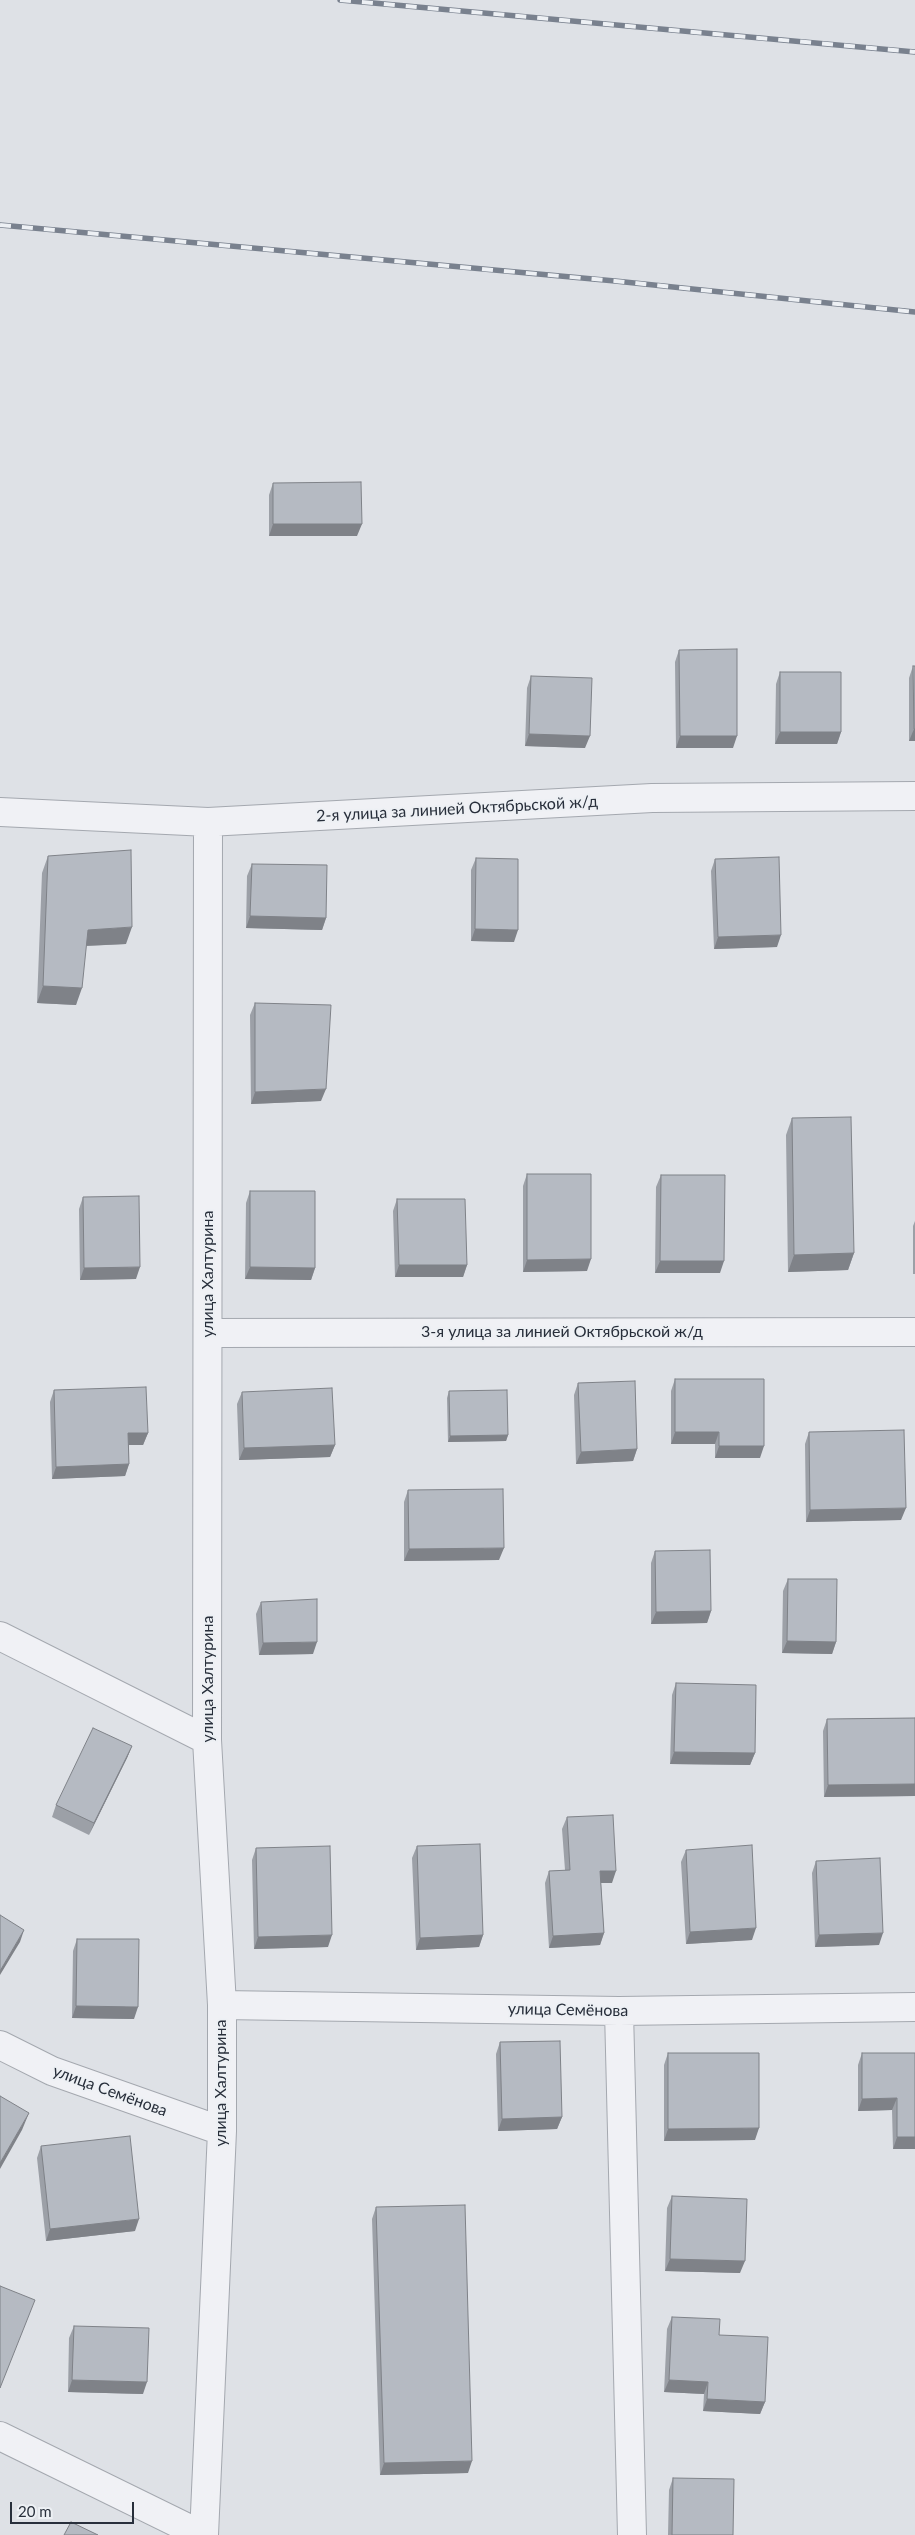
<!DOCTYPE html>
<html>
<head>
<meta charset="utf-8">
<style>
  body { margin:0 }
  #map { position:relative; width:915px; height:2535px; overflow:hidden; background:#dee1e6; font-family:Lato,sans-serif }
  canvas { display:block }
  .scale { position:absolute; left:10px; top:2502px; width:124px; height:22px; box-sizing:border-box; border:2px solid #282f3b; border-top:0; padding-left:6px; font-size:15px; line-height:18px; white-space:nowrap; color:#282f3b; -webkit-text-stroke:4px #edf0f4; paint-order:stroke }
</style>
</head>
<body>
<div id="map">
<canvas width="915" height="2535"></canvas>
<div class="scale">20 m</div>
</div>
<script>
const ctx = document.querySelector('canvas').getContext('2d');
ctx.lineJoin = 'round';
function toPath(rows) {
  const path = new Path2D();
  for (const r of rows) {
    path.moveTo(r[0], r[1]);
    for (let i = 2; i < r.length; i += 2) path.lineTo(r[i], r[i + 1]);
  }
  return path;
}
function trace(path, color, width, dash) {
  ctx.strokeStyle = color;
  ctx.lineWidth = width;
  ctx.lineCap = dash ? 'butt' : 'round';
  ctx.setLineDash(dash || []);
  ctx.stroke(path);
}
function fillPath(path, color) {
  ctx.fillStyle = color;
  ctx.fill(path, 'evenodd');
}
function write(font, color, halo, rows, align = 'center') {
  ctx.font = font + ' Lato,sans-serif';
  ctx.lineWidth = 4;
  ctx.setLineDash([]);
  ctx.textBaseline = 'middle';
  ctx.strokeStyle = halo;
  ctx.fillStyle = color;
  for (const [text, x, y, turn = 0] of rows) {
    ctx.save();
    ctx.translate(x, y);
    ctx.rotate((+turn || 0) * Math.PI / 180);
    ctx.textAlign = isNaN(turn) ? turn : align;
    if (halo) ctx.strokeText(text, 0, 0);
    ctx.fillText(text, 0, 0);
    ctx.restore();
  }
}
const minor = toPath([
  [0,812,208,822,652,798,915,796],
  [208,1333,915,1332],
  [0,1636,207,1740],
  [222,2005,619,2011,915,2007],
  [619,2011,632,2535],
  [0,2045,52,2071,222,2131],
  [0,2436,202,2535],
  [204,2535,222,2131,222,2005,207,1740,208,822]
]);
trace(minor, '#a4a8af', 30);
trace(minor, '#f0f1f5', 28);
const rail = toPath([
  [340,0,915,52],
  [0,225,615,281,915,312]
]);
trace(rail, '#79818e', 5.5);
trace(rail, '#edf0f4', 4, [11]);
fillPath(toPath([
  [273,483,357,536,269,536,269,495],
  [679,650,733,748,676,748,675,662],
  [913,666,915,741,909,741,909,678],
  [780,672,841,732,837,744,775,744,776,684],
  [531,676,585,748,525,746,527,688],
  [48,856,126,944,86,946,76,1005,37,1003,42,873],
  [476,858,514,942,471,941,471,870],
  [715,859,777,947,714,949,711,871],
  [252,864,326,918,322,930,246,928,247,876],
  [255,1003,321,1101,251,1104,250,1015],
  [792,1118,854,1253,848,1270,788,1272,786,1135],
  [527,1174,587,1271,523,1272,523,1186],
  [661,1175,720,1273,655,1273,656,1187],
  [250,1191,315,1268,311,1280,245,1279,246,1203],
  [83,1197,136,1279,80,1280,79,1209],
  [397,1199,467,1265,463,1277,395,1277,393,1211],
  [915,1221,915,1274,913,1274,913,1226],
  [675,1379,760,1458,715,1458,715,1444,671,1444,671,1391],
  [578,1383,637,1449,633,1461,576,1464,574,1395],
  [54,1390,148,1433,143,1445,129,1445,129,1464,125,1476,52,1479,50,1402],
  [449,1391,508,1435,506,1441,448,1442,447,1398],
  [242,1392,335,1445,330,1457,239,1460,237,1404],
  [809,1432,901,1520,806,1522,805,1444],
  [408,1490,499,1560,404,1561,404,1502],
  [655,1551,711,1611,707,1623,651,1624,651,1563],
  [788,1579,836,1642,832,1654,782,1653,783,1591],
  [261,1602,313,1654,259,1655,256,1614],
  [676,1683,755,1753,750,1765,670,1764,672,1695],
  [915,1718,915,1796,824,1797,823,1731,827,1719],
  [132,1746,127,1758,89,1835,52,1817,56,1805],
  [567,1817,612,1883,601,1883,604,1933,600,1945,549,1948,545,1883,549,1871,565,1870,562,1829],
  [417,1846,483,1935,479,1947,416,1950,412,1858],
  [256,1848,328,1947,254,1949,252,1860],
  [686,1850,752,1940,686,1944,681,1862],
  [816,1861,879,1945,815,1947,812,1873],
  [77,1939,134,2019,72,2018,73,1951],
  [500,2042,562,2117,557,2129,498,2131,496,2054],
  [668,2053,755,2140,664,2141,664,2065],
  [862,2053,915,2053,915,2149,893,2149,892,2110,858,2111,858,2065],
  [41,2146,135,2231,46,2241,37,2158],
  [672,2196,740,2273,665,2271,667,2208],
  [376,2207,468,2473,380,2475,372,2219],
  [672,2317,719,2335,765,2402,760,2414,703,2411,704,2394,664,2392,667,2329],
  [74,2326,143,2394,68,2392,69,2338],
  [673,2478,733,2535,668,2535,669,2490]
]), '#9ca0a7');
fillPath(toPath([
  [273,524,362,524,357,536,269,536],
  [914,729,915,729,915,741,909,741],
  [780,732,841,732,837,744,775,744],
  [529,734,590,736,585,748,525,746],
  [680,736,737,736,733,748,676,748],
  [250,916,326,918,322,930,246,928],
  [132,927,126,944,82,946,88,930],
  [475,929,518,930,514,942,471,941],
  [781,935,777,947,714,949,718,937],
  [43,986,82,988,76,1005,37,1003],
  [326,1089,321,1101,251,1104,255,1092],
  [854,1253,848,1270,788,1272,794,1255],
  [591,1259,587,1271,523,1272,527,1260],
  [660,1261,724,1261,720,1273,655,1273],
  [399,1265,467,1265,463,1277,395,1277],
  [140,1267,136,1279,80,1280,84,1268],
  [250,1267,315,1268,311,1280,245,1279],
  [675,1432,719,1432,715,1444,671,1444],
  [128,1433,148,1433,143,1445,124,1445],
  [508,1435,506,1441,448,1442,450,1436],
  [335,1445,330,1457,239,1460,244,1448],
  [719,1446,764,1446,760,1458,715,1458],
  [637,1449,633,1461,576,1464,581,1452],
  [129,1464,125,1476,52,1479,56,1467],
  [906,1508,901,1520,806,1522,810,1510],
  [504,1548,499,1560,404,1561,409,1549],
  [711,1611,707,1623,651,1624,656,1612],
  [787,1641,836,1642,832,1654,782,1653],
  [317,1642,313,1654,259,1655,263,1643],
  [132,1746,127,1758,89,1835,94,1823],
  [674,1752,755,1753,750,1765,670,1764],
  [915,1784,915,1796,824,1797,828,1785],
  [600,1871,616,1871,612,1883,596,1883],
  [756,1928,752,1940,686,1944,690,1932],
  [24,1930,20,1942,0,1975,0,1971],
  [604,1933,600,1945,549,1948,553,1936],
  [883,1933,879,1945,815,1947,819,1935],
  [332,1935,328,1947,254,1949,258,1937],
  [483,1935,479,1947,416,1950,420,1938],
  [76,2006,138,2007,134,2019,72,2018],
  [897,2098,892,2110,858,2111,862,2099],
  [29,2113,22,2130,0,2169,0,2163],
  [562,2117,557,2129,498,2131,502,2119],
  [759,2128,755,2140,664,2141,668,2129],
  [897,2137,915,2137,915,2149,893,2149],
  [139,2219,135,2231,46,2241,50,2229],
  [670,2259,745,2261,740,2273,665,2271],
  [72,2380,147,2382,143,2394,68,2392],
  [669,2380,708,2382,704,2394,664,2392],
  [707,2399,765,2402,760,2414,703,2411],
  [472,2461,468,2473,380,2475,384,2463]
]), '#7f8288');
const building = toPath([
  [361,482,362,524,273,524,273,483,361,482],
  [737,649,737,736,680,736,679,650,737,649],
  [913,666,915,666,915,729,914,729,913,666],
  [780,672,841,672,841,732,780,732,780,672],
  [531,676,592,678,590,736,529,734,531,676],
  [131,850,132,927,88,930,82,988,43,986,48,856,131,850],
  [779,857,781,935,718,937,715,859,779,857],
  [476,858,518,859,518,930,475,929,476,858],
  [252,864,327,865,326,918,250,916,252,864],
  [255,1003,331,1005,326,1089,255,1092,255,1003],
  [851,1117,854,1253,794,1255,792,1118,851,1117],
  [527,1174,591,1174,591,1259,527,1260,527,1174],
  [661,1175,725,1175,724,1261,660,1261,661,1175],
  [250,1191,315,1191,315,1268,250,1267,250,1191],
  [139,1196,140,1267,84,1268,83,1197,139,1196],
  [397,1199,465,1199,467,1265,399,1265,397,1199],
  [675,1379,764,1379,764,1446,719,1446,719,1432,675,1432,675,1379],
  [635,1381,637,1449,581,1452,578,1383,635,1381],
  [146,1387,148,1433,128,1433,129,1464,56,1467,54,1390,146,1387],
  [332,1388,335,1445,244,1448,242,1392,332,1388],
  [507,1390,508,1435,450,1436,449,1391,507,1390],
  [904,1430,906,1508,810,1510,809,1432,904,1430],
  [503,1489,504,1548,409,1549,408,1490,503,1489],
  [710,1550,711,1611,656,1612,655,1551,710,1550],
  [788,1579,837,1579,836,1642,787,1641,788,1579],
  [317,1599,317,1642,263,1643,261,1602,317,1599],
  [676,1683,756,1685,755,1753,674,1752,676,1683],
  [915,1718,915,1784,828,1785,827,1719,915,1718],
  [93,1728,132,1746,94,1823,56,1805,93,1728],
  [613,1815,616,1871,600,1871,604,1933,553,1936,549,1871,570,1870,567,1817,613,1815],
  [480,1844,483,1935,420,1938,417,1846,480,1844],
  [752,1845,756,1928,690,1932,686,1850,752,1845],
  [330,1846,332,1935,258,1937,256,1848,330,1846],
  [880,1858,883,1933,819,1935,816,1861,880,1858],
  [0,1915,24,1930,0,1971,0,1915],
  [77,1939,139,1939,138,2007,76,2006,77,1939],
  [560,2041,562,2117,502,2119,500,2042,560,2041],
  [668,2053,759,2053,759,2128,668,2129,668,2053],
  [862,2053,915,2053,915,2137,897,2137,897,2098,862,2099,862,2053],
  [0,2096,29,2113,0,2163,0,2096],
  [130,2136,139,2219,50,2229,41,2146,130,2136],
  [672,2196,747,2199,745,2261,670,2259,672,2196],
  [465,2205,472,2461,384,2463,376,2207,465,2205],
  [0,2286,35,2300,0,2388,0,2286],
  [672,2317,720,2319,719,2335,768,2337,765,2402,707,2399,708,2382,669,2380,672,2317],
  [74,2326,149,2328,147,2382,72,2380,74,2326],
  [673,2478,734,2479,733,2535,672,2535,673,2478],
  [71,2522,98,2535,64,2535,71,2522]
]);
fillPath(building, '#b5bac2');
trace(building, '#7f8288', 1);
write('16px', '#282f3b', '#edf0f4', [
  ["2-я улица за линией Октябрьской ж/д",457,809,-3],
  ["улица Халтурина",208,1274,-90],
  ["3-я улица за линией Октябрьской ж/д",562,1332],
  ["улица Халтурина",208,1679,-90],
  ["улица Семёнова",568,2010,1],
  ["улица Халтурина",221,2083,-90],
  ["улица Семёнова",110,2091,20]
]);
</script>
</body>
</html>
